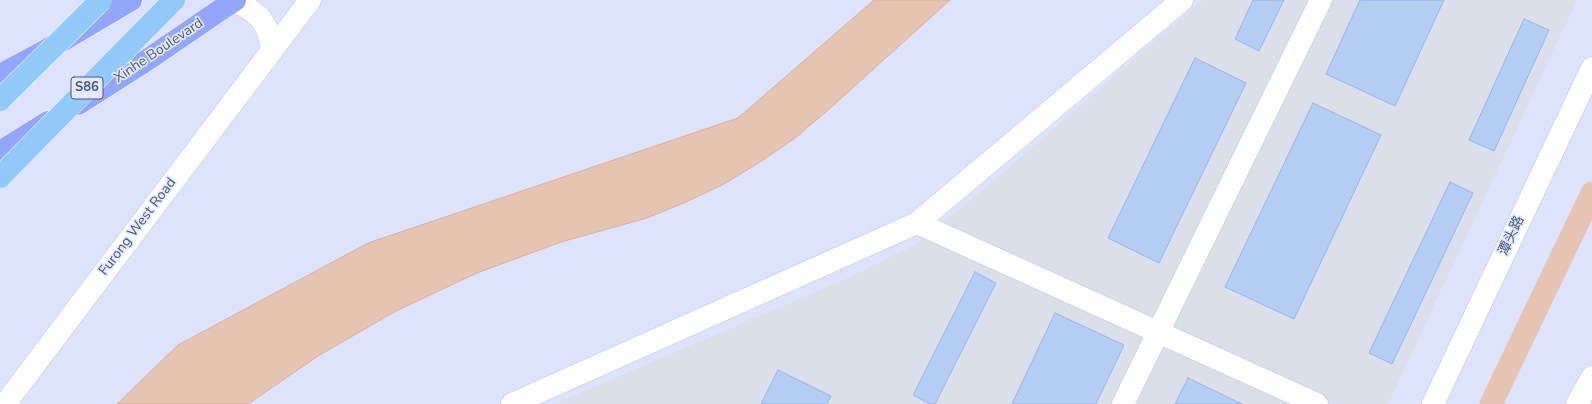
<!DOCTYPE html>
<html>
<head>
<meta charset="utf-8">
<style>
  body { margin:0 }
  canvas { display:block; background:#dde3fd }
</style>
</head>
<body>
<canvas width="1592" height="404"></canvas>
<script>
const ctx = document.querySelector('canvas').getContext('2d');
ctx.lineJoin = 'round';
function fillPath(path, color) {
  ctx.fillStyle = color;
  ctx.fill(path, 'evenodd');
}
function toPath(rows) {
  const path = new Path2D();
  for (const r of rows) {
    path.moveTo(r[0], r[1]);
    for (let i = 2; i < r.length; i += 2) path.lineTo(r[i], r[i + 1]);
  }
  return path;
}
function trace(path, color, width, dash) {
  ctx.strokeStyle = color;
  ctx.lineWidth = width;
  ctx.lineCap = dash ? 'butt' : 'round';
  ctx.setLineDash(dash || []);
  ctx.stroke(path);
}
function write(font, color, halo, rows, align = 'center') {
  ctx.font = font + ' "Nunito Sans","Noto Sans SC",sans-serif';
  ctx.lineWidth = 3.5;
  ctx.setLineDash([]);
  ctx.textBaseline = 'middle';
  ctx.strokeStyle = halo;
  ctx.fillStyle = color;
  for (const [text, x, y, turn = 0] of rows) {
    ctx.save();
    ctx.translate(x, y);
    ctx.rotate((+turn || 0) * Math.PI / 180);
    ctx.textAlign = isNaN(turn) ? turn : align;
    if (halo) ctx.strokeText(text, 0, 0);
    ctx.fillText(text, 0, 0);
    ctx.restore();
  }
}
fillPath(toPath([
  [1202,0,1577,0,1388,404,554,404,852,276,913,246,984,189]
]), '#dadfea');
const water = toPath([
  [874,0,950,0,827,111,795,138,760,162,724,184,686,202,647,218,561,242,477,273,396,311,318,356,248,404,117,404,178,345,368,243,738,118,874,0]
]);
fillPath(water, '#e6c4b2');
trace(water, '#d9af98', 1);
trace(toPath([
  [1491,404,1592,193]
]), '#e6c4b2', 23);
const building = toPath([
  [1253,0,1284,0,1259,51,1235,39,1253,0],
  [1360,0,1444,0,1395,106,1326,74,1360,0],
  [1524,19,1549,30,1494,151,1469,140,1524,19],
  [1195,58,1246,83,1159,263,1108,238,1195,58],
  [1313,103,1381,135,1294,319,1225,287,1313,103],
  [1450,182,1473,193,1392,364,1369,353,1450,182],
  [975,272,996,283,935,404,930,404,913,395,975,272],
  [1055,313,1124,345,1096,404,1012,404,1055,313],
  [778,370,831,396,827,404,761,404,778,370],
  [1188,378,1242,404,1175,404,1188,378]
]);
fillPath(building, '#b4cdf3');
trace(building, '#94b6e7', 1);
const minor = toPath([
  [231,2,243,5,252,11,261,19,267,29,270,39,272,51],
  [917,223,1317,404],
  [5,404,310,0],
  [512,404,917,223,1182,0],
  [1123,404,1321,0],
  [1433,404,1592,68],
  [1577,404,1592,377]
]);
const major = toPath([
  [0,75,43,52,131,0],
  [78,104,147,60,235,0],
  [0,152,48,122]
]);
trace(minor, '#b7c3de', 23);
trace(major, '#fff', 23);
trace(minor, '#fff', 22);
trace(major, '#92a5ff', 22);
const highwayBridge = toPath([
  [0,100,101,0],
  [0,177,174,0]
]);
trace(highwayBridge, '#fff', 23, []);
trace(highwayBridge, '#91c9fb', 22);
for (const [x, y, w] of [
  [87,88,32]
]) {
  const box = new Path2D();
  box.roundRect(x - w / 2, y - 11, w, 22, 3);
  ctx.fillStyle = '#e4e9ff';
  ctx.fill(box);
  trace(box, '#455973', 1);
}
write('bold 13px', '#455973', null, [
  ["S86",87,88]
]);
write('14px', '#455973', '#e4e9ff', [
  ["Xinhe Boulevard",159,51,-34],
  ["Furong West Road",138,227,-53],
  ["潭头路",1512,236,-65]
]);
</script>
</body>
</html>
